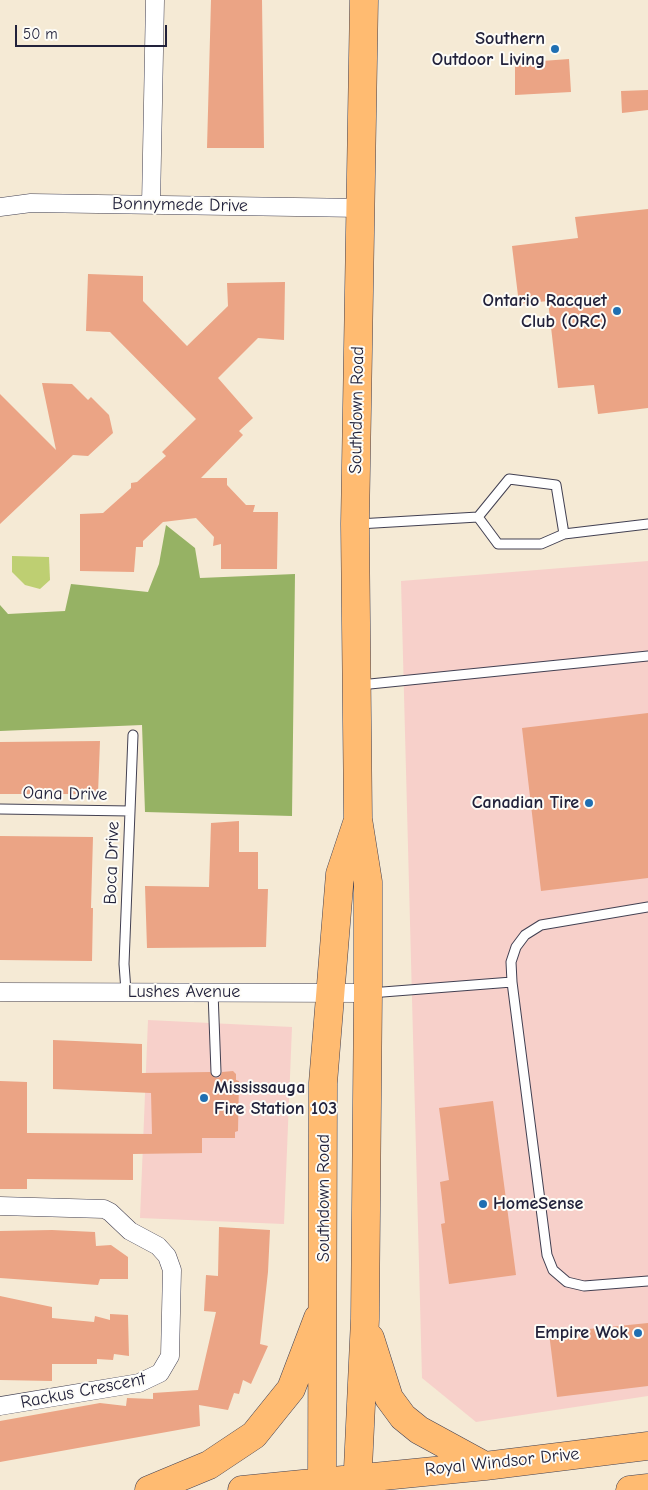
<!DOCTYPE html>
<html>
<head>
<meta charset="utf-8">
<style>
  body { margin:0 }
  #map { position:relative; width:648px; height:1490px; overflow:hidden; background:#f5ead5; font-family:"Comic Neue",sans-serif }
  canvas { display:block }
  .scale { position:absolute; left:15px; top:25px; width:152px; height:22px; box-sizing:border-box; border:2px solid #22223b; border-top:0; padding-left:6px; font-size:15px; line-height:18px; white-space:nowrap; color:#22223b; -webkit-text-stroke:4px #fdfcf7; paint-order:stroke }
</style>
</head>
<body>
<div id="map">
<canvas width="648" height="1490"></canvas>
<div class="scale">50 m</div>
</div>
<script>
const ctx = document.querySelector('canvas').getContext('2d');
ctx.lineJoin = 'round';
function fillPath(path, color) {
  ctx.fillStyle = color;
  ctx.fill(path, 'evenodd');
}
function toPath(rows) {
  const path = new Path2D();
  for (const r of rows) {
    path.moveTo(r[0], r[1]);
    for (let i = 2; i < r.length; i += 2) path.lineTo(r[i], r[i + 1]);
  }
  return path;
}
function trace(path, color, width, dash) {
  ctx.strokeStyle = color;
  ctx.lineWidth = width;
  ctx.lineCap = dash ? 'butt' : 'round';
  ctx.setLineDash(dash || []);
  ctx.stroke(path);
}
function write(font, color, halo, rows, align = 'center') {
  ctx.font = font + ' "Comic Neue",sans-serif';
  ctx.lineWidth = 4;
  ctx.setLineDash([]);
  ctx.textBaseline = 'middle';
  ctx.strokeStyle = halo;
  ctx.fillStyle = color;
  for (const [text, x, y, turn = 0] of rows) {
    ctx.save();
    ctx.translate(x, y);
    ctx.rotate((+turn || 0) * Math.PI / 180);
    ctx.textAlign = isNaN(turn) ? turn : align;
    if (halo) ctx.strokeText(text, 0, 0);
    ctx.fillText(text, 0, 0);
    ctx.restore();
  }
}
fillPath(toPath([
  [648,561,648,1396,476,1422,422,1378,401,581],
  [148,1020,292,1027,284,1224,140,1218]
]), '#f7d0ca');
fillPath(toPath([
  [12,556,49,557,50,580,40,589,25,585,12,572]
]), '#becf72');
fillPath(toPath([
  [166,525,195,548,200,578,295,574,292,816,145,812,142,725,0,731,0,605,8,614,65,611,71,584,148,592,159,564]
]), '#96b264');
fillPath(toPath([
  [211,0,262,0,264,148,207,148],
  [569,59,571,92,515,95,515,63],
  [648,90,648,110,622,113,621,91],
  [648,209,648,408,598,414,594,385,558,388,548,301,519,304,512,246,578,238,575,217],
  [88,274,143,276,143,301,187,346,228,306,227,283,285,282,284,340,258,338,218,378,253,418,239,431,243,435,201,478,227,478,227,485,246,505,255,505,253,512,278,512,277,569,221,569,221,544,213,546,214,537,196,518,163,522,143,541,143,547,136,547,134,572,80,571,80,514,103,513,131,488,131,483,137,482,166,456,162,452,196,419,110,332,86,331],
  [42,383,72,384,88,400,91,397,109,415,113,433,88,456,73,455,0,524,0,394,56,450],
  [648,713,648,878,541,891,522,728],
  [100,741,98,794,0,794,0,742],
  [239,821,239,852,258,852,258,889,268,889,266,947,147,948,145,886,209,887,211,823],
  [0,836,93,837,91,908,93,908,92,961,0,960],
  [53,1040,142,1044,142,1073,210,1072,216,1078,220,1077,222,1072,233,1071,236,1074,236,1080,239,1081,238,1131,235,1132,235,1138,202,1138,202,1153,133,1154,133,1180,27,1179,27,1189,0,1189,0,1081,27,1082,27,1133,152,1134,151,1093,53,1089],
  [493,1101,516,1275,449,1284,441,1224,445,1223,440,1182,449,1180,439,1108],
  [219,1227,270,1230,268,1272,260,1344,268,1346,251,1384,243,1380,239,1394,234,1393,228,1410,199,1405,200,1426,0,1462,0,1421,100,1403,126,1406,127,1398,153,1399,153,1393,198,1390,216,1312,204,1311,206,1275,218,1276],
  [52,1230,95,1232,96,1246,111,1245,128,1257,128,1279,100,1279,98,1285,0,1278,0,1231],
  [0,1296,52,1307,52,1318,94,1322,95,1316,110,1320,110,1314,128,1315,129,1356,114,1354,113,1360,97,1359,97,1364,52,1364,52,1381,0,1380],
  [648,1323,648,1386,557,1397,549,1333]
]), '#eba485');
const lane = toPath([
  [358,524,478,517],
  [564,534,556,485,509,479,478,517,498,544,541,544,564,534,648,524],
  [360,685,648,656],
  [0,809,130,811],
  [648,907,541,925,525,935,516,947,511,962,512,982,547,1255,553,1270,567,1282,584,1286,648,1281],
  [126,991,124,964,133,735],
  [213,992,216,1072],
  [370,993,512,982]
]);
const street = toPath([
  [151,205,155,0],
  [0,207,31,203,361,208],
  [0,992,368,993],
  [0,1206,104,1209,110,1212,130,1231,158,1246,167,1256,172,1270,170,1356,160,1373,139,1383,0,1406]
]);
const primary = toPath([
  [370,1338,389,1398,403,1417,419,1430,485,1466],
  [149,1490,209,1465,254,1435,291,1389,318,1318],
  [242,1490,485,1466,648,1446],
  [322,1490,323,1083,340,874,357,823],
  [357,1490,365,1319,368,993,368,882,358,819,355,524,364,0],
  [630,1490,648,1488]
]);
trace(lane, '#424052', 11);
trace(street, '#424052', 19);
trace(primary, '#424052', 29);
trace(lane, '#fff', 9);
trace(street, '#fff', 18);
trace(primary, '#ffbb71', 28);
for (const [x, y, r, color] of [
  [555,49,5,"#1f6fb2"],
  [617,311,5,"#1f6fb2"],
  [589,803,5,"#1f6fb2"],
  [204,1098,5,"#1f6fb2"],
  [483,1204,5,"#1f6fb2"],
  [638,1333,5,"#1f6fb2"]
]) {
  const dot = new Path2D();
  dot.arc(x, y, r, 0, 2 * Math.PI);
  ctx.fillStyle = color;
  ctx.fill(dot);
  trace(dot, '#fdfcf7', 2);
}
write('bold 18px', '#22223b', '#fdfcf7', [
  ["Southern",545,39],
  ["Outdoor Living",545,60],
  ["Ontario Racquet",607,301],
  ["Club (ORC)",607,322],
  ["Canadian Tire",579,803],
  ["Mississauga",214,1088,"left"],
  ["Fire Station 103",214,1109,"left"],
  ["HomeSense",493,1204,"left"],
  ["Empire Wok",628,1333]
], 'right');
write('18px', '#22223b', '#fdfcf7', [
  ["Bonnymede Drive",180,205,1],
  ["Southdown Road",357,410,-89],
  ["Oana Drive",65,794,1],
  ["Boca Drive",112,863,-88],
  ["Lushes Avenue",184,992],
  ["Southdown Road",324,1198,-90],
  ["Rackus Crescent",83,1391,-11],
  ["Royal Windsor Drive",502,1462,-6]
]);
</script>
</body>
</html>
